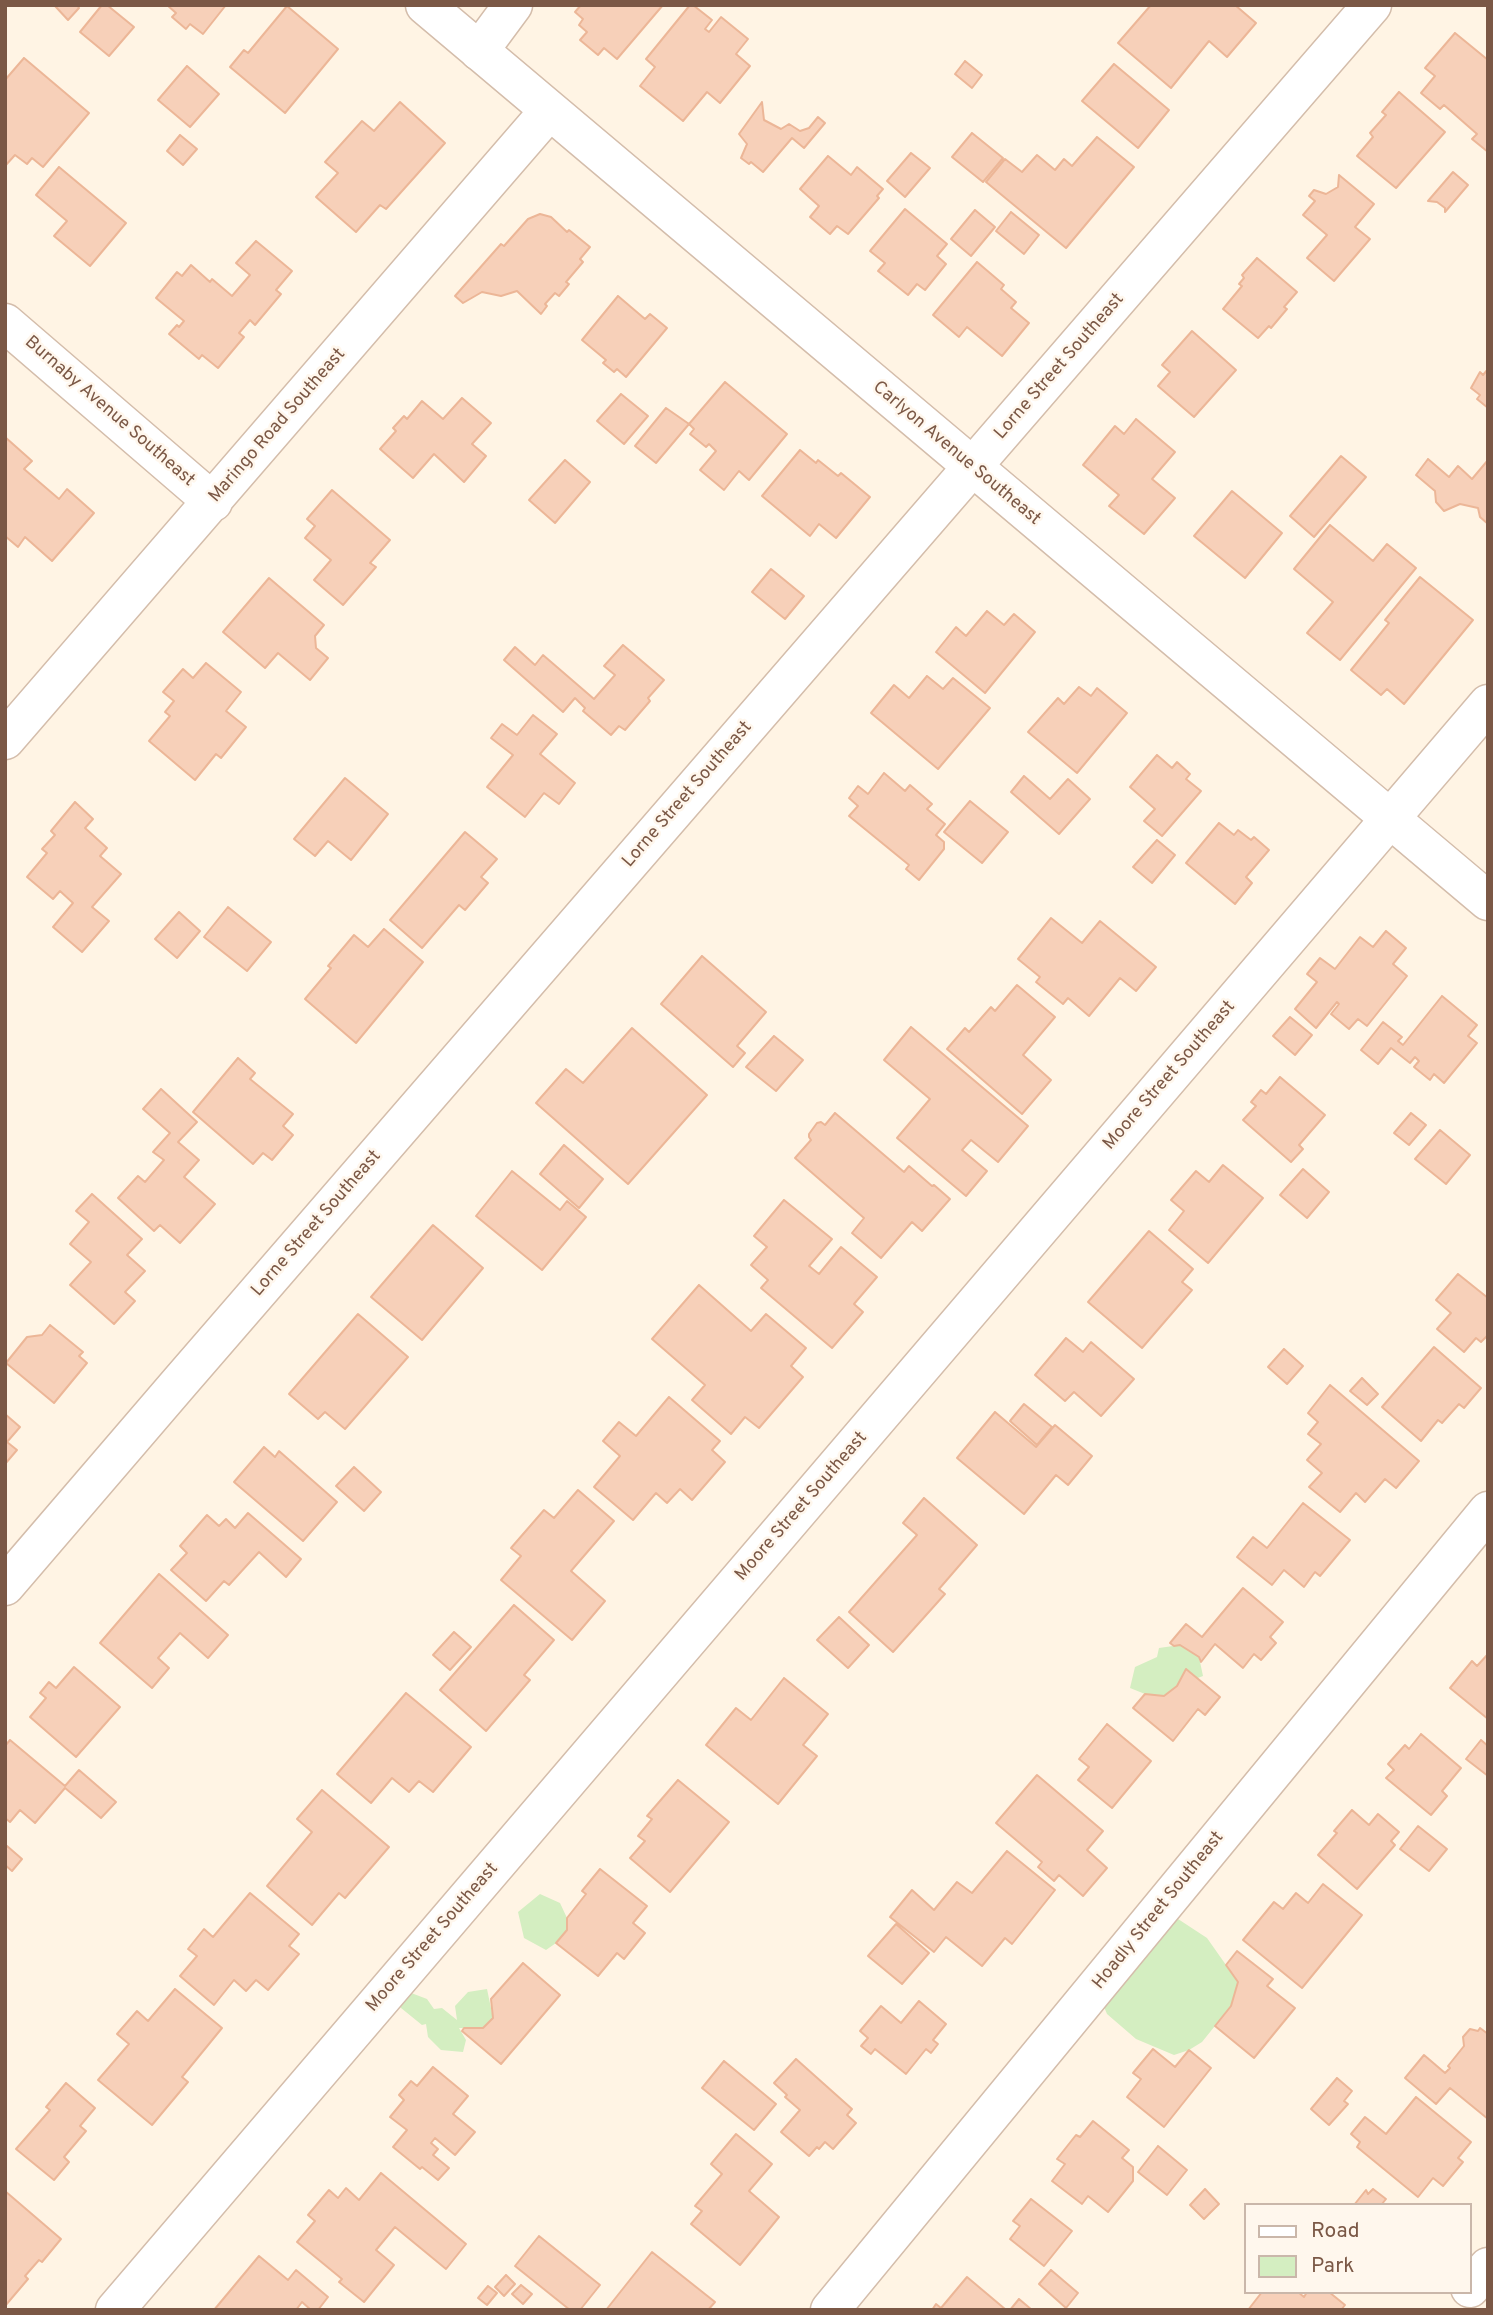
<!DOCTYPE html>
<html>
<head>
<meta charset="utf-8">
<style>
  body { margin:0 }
  #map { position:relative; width:1493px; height:2315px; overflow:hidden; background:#fff4e4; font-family:Overpass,sans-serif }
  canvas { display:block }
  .frame { position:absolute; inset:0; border:7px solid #7b5846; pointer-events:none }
  .legend { position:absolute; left:1244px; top:2203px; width:228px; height:91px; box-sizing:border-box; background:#fff7ed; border:2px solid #cab7aa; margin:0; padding:9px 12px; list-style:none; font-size:21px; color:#7b5846 }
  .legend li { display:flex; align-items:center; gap:14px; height:35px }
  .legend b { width:35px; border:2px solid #cab7aa }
</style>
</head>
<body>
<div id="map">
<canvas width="1493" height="2315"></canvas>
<div class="frame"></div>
<ul class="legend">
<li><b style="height:9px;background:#fff"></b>Road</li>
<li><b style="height:19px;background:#d4eec1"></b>Park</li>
</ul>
</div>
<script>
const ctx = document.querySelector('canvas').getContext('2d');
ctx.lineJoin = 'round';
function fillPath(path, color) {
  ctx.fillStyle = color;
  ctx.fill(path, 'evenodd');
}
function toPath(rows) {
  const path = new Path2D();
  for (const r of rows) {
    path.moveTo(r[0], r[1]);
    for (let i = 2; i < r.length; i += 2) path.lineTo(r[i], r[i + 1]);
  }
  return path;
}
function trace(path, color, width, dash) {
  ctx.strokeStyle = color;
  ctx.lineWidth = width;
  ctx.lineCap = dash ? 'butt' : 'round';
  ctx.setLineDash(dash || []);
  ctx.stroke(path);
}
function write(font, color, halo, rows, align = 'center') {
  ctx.font = font + ' Overpass,sans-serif';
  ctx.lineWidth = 5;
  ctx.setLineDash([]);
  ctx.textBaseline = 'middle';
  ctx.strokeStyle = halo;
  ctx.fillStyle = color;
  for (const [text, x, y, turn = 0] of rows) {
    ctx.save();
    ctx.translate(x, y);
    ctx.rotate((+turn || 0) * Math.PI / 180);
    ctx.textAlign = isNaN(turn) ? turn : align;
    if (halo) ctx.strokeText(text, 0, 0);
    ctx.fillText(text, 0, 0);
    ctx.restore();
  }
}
fillPath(toPath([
  [1180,1645,1199,1657,1203,1676,1177,1686,1164,1696,1145,1694,1130,1688,1135,1667,1157,1657,1159,1648],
  [540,1894,560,1903,567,1918,567,1930,556,1943,546,1950,524,1938,518,1912],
  [1175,1917,1207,1938,1238,1982,1231,2006,1202,2042,1189,2050,1174,2055,1136,2039,1107,2014,1094,1983],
  [487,1989,493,2018,483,2028,459,2028,466,2040,463,2052,441,2050,428,2037,426,2024,422,2025,401,2008,398,1999,406,1991,427,1999,434,2009,442,2008,457,2020,455,2006,468,1992]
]), '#d4eec1');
const building = toPath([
  [56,5,77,5,79,8,68,20,55,6,56,5],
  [102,5,107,5,134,27,109,56,80,32,102,5],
  [167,5,226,5,203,34,190,24,186,29,172,17,176,13,167,5],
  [581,5,663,5,617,59,604,48,598,55,580,40,587,32,579,25,583,19,575,12,581,5],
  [690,5,693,5,712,20,705,29,709,32,721,17,748,39,736,54,750,66,720,103,707,92,683,121,640,86,655,67,646,59,690,5],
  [1151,5,1235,5,1256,23,1227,57,1209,41,1171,88,1118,43,1151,5],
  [287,6,338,49,285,113,230,67,244,50,248,53,287,6],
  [1455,33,1488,60,1488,152,1472,139,1477,134,1444,105,1440,109,1421,93,1435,76,1425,68,1455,33],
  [24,58,89,113,43,167,32,158,27,164,15,155,5,166,5,80,24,58],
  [965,61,982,75,972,88,955,74,965,61],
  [1114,64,1169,110,1138,148,1082,101,1114,64],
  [187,66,219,94,190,127,158,100,187,66],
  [1399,92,1445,132,1396,188,1357,156,1373,137,1370,133,1386,115,1382,112,1399,92],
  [400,102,445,143,386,209,380,205,356,232,316,197,338,173,325,162,362,121,374,131,400,102],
  [762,102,764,120,781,129,789,124,800,131,809,128,818,117,825,123,804,148,792,138,763,172,751,162,749,164,741,158,747,144,739,134,762,102],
  [972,133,1003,158,983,182,952,157,972,133],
  [180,135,197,149,183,165,167,151,180,135],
  [1097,137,1134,167,1066,248,986,182,1005,159,1022,172,1037,155,1055,170,1064,159,1072,166,1097,137],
  [911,153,930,168,905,197,887,181,911,153],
  [828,156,851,175,857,167,883,189,877,196,879,198,848,234,837,226,830,234,810,217,819,206,800,189,828,156],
  [59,167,126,223,90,266,54,236,67,221,36,195,59,167],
  [1453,172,1468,185,1445,212,1445,208,1437,202,1428,201,1453,172],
  [1339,175,1374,204,1355,227,1370,239,1334,281,1307,258,1327,235,1303,215,1315,201,1309,196,1314,190,1326,194,1338,187,1339,175],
  [905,209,947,244,937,256,946,264,925,290,917,284,908,295,878,271,885,263,870,251,905,209],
  [975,210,995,227,971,256,951,239,975,210],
  [1011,212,1039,235,1024,254,996,231,1011,212],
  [540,214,551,217,567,232,569,230,590,247,580,259,583,262,566,282,569,284,559,296,555,293,545,304,547,306,541,314,517,291,501,296,482,292,463,303,455,296,501,244,504,246,528,219,540,214],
  [256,241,292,271,276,290,281,294,255,325,250,320,239,333,244,337,218,368,202,355,199,359,169,334,177,325,179,327,184,321,156,298,177,272,182,276,191,265,210,282,212,279,232,296,250,275,236,263,256,241],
  [1257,258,1297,292,1284,307,1287,309,1271,328,1269,326,1258,338,1223,309,1242,286,1239,284,1244,278,1242,275,1257,258],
  [977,262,1004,285,1001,289,1016,302,1011,308,1029,323,1002,356,967,327,959,337,933,315,977,262],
  [618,296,645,319,650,314,667,328,626,377,617,369,614,372,603,363,606,360,582,340,618,296],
  [1192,331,1236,370,1194,417,1158,386,1170,372,1162,365,1192,331],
  [1488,369,1488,408,1477,399,1480,395,1471,388,1480,372,1483,375,1488,369],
  [725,382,787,434,749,480,739,471,724,490,700,470,716,451,709,444,706,447,690,434,694,429,689,424,725,382],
  [621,394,648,416,624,444,597,421,621,394],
  [462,398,491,423,472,444,486,456,464,482,434,454,413,478,380,449,396,431,393,428,404,416,407,419,422,401,443,419,462,398],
  [666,408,689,424,656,463,635,446,666,408],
  [1136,419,1175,452,1152,479,1175,498,1144,534,1109,506,1119,495,1083,465,1115,426,1124,434,1136,419],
  [5,437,32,461,24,469,59,499,67,489,94,513,52,561,25,537,18,547,5,536,5,437],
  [800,450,816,463,818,460,838,476,841,473,870,497,836,538,819,524,810,536,762,496,800,450],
  [1341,456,1366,477,1314,537,1290,516,1341,456],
  [1428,459,1449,477,1458,466,1472,479,1488,460,1488,524,1480,517,1478,508,1460,504,1444,511,1436,502,1435,491,1416,475,1428,459],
  [565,460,590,482,555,523,529,500,565,460],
  [332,490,390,540,370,563,376,567,343,605,314,580,331,560,305,538,315,526,307,519,332,490],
  [1232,491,1282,533,1245,578,1194,536,1232,491],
  [1330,525,1373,561,1387,544,1416,568,1340,660,1307,633,1333,602,1294,569,1330,525],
  [771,569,804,596,785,619,752,592,771,569],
  [1420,577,1473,620,1404,704,1387,689,1381,695,1351,670,1389,623,1385,620,1420,577],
  [269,578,324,625,315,636,316,648,328,658,310,680,278,653,265,668,223,632,269,578],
  [987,611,1004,625,1014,614,1035,632,985,693,936,652,956,627,966,636,987,611],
  [623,645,664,680,648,698,650,701,625,730,619,726,611,735,583,711,585,708,575,698,563,712,504,660,515,647,535,665,543,655,594,699,615,675,604,666,623,645],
  [206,663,241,692,226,711,246,727,221,758,216,754,195,780,149,741,170,716,165,712,174,701,163,692,183,669,193,678,206,663],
  [927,676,943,689,953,678,990,708,938,769,871,713,894,685,909,698,927,676],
  [1079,687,1091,696,1097,688,1127,713,1077,773,1028,732,1058,698,1064,704,1079,687],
  [533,715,557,734,540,754,575,783,559,804,544,793,525,817,487,787,513,755,491,738,502,724,517,735,533,715],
  [1157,755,1172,768,1177,762,1190,774,1186,779,1201,791,1162,836,1144,821,1155,809,1130,787,1157,755],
  [884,773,905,791,910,785,932,804,927,809,945,824,936,835,944,842,944,849,919,880,906,869,909,865,849,816,858,806,849,798,858,786,868,794,884,773],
  [1024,776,1050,799,1068,779,1090,799,1059,834,1011,792,1024,776],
  [345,778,388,814,351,860,328,841,315,856,294,839,345,778],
  [970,801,1008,832,982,863,944,832,970,801],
  [75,802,93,819,85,828,107,848,100,856,121,874,92,907,109,921,82,952,53,927,73,903,60,891,53,899,27,877,47,853,42,849,55,835,51,831,75,802],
  [1219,823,1234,835,1238,830,1251,840,1254,837,1269,850,1246,877,1252,883,1235,904,1186,863,1219,823],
  [465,832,497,859,481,877,488,883,465,910,459,905,422,948,390,920,465,832],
  [1157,840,1175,855,1152,883,1133,867,1157,840],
  [228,907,271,942,247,971,204,937,228,907],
  [179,912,200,931,177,958,155,939,179,912],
  [1051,918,1082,943,1100,921,1156,967,1136,991,1120,978,1089,1016,1068,998,1063,1004,1036,982,1040,977,1018,959,1051,918],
  [384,929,423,962,356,1043,305,999,331,968,328,966,354,935,368,947,384,929],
  [1386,931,1406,948,1393,964,1407,976,1367,1026,1358,1019,1349,1029,1331,1014,1339,1004,1337,1002,1316,1028,1295,1009,1317,982,1307,974,1320,958,1335,969,1360,937,1373,947,1386,931],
  [702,956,766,1012,737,1046,745,1053,733,1067,661,1004,702,956],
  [1017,985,1055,1017,1023,1055,1051,1080,1022,1114,947,1049,965,1028,969,1032,991,1007,995,1011,1017,985],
  [1442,996,1477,1025,1468,1036,1477,1043,1444,1083,1434,1074,1430,1080,1414,1067,1419,1061,1415,1057,1410,1063,1391,1048,1378,1064,1361,1050,1383,1022,1402,1037,1398,1041,1403,1045,1442,996],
  [1290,1017,1312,1035,1295,1055,1273,1036,1290,1017],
  [911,1027,1028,1126,998,1162,971,1140,962,1150,987,1171,966,1196,897,1138,930,1099,884,1060,911,1027],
  [632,1028,707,1095,628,1184,536,1103,566,1069,583,1083,632,1028],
  [774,1036,803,1060,776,1091,746,1067,774,1036],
  [238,1058,255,1073,250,1079,293,1114,283,1126,293,1135,272,1160,263,1153,253,1164,193,1112,238,1058],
  [1280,1077,1325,1115,1299,1145,1303,1149,1291,1162,1243,1120,1256,1106,1251,1102,1261,1090,1266,1094,1280,1077],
  [161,1089,197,1122,178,1142,199,1160,184,1177,215,1204,180,1243,160,1225,154,1231,118,1198,138,1176,145,1182,164,1160,153,1152,170,1133,143,1109,161,1089],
  [835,1113,904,1172,909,1166,932,1186,934,1185,950,1199,922,1231,912,1222,881,1258,852,1233,864,1218,795,1158,811,1140,809,1137,809,1134,817,1123,821,1122,825,1125,835,1113],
  [1411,1113,1426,1125,1409,1145,1394,1133,1411,1113],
  [1440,1130,1470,1155,1446,1184,1415,1159,1440,1130],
  [564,1145,603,1179,579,1208,540,1174,564,1145],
  [1223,1165,1263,1198,1208,1263,1169,1230,1184,1211,1171,1200,1196,1171,1209,1182,1223,1165],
  [1303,1169,1329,1192,1307,1218,1280,1195,1303,1169],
  [512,1171,560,1210,567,1201,586,1217,542,1270,476,1216,512,1171],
  [92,1194,142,1239,127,1255,145,1271,125,1292,135,1301,114,1324,70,1285,91,1262,70,1244,89,1222,76,1211,92,1194],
  [784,1200,832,1239,809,1266,819,1274,841,1247,877,1277,854,1304,863,1312,832,1348,761,1288,768,1280,751,1265,767,1247,754,1236,784,1200],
  [433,1225,483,1268,422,1340,371,1297,433,1225],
  [1149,1231,1193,1269,1182,1282,1192,1290,1142,1348,1088,1302,1149,1231],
  [1458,1274,1488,1298,1488,1335,1481,1342,1476,1338,1464,1352,1437,1329,1451,1313,1436,1300,1458,1274],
  [699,1285,751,1331,766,1314,806,1348,791,1366,803,1377,759,1428,745,1417,731,1434,692,1400,705,1385,652,1339,699,1285],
  [358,1314,408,1357,345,1429,325,1412,318,1419,289,1394,358,1314],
  [50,1325,83,1352,79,1356,87,1363,54,1403,6,1363,27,1337,42,1335,50,1325],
  [1066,1338,1083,1352,1091,1342,1134,1379,1101,1416,1074,1392,1065,1401,1035,1375,1066,1338],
  [1434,1347,1481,1388,1464,1408,1459,1404,1442,1423,1438,1420,1421,1441,1382,1407,1434,1347],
  [1284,1349,1303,1366,1287,1384,1268,1367,1284,1349],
  [1362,1378,1378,1394,1367,1405,1350,1391,1362,1378],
  [1330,1385,1419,1461,1396,1488,1385,1479,1365,1502,1356,1493,1340,1512,1309,1487,1322,1473,1307,1460,1321,1444,1308,1434,1318,1422,1308,1413,1330,1385],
  [669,1397,720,1441,712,1450,725,1462,692,1500,680,1489,667,1503,656,1493,633,1520,594,1487,620,1456,603,1441,619,1422,636,1436,669,1397],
  [1024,1404,1052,1427,1037,1445,1010,1421,1024,1404],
  [995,1412,1036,1447,1055,1425,1092,1456,1068,1485,1056,1475,1024,1514,957,1458,995,1412],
  [5,1414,20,1427,7,1442,17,1450,5,1464,5,1414],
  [264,1447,275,1457,279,1451,337,1502,303,1541,234,1482,264,1447],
  [354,1467,381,1492,364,1511,336,1486,354,1467],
  [578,1490,614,1521,571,1571,605,1601,572,1640,501,1580,521,1556,511,1548,544,1510,554,1518,578,1490],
  [924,1498,977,1545,939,1589,945,1594,893,1652,849,1612,917,1535,903,1523,924,1498],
  [1303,1503,1350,1540,1320,1576,1315,1572,1304,1587,1284,1570,1272,1585,1237,1557,1253,1537,1267,1548,1303,1503],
  [248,1513,301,1559,286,1577,259,1552,229,1585,224,1581,206,1601,171,1570,187,1553,180,1546,207,1515,219,1526,226,1519,235,1528,248,1513],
  [159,1574,228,1635,208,1658,180,1633,158,1658,169,1668,152,1688,100,1643,159,1574],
  [1243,1588,1283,1622,1270,1637,1276,1643,1261,1660,1254,1654,1243,1668,1215,1644,1201,1662,1199,1657,1180,1645,1174,1646,1170,1643,1186,1624,1202,1637,1243,1588],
  [514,1605,554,1640,524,1675,530,1680,486,1731,440,1690,514,1605],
  [839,1617,869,1645,848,1668,817,1640,839,1617],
  [454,1632,471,1647,450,1670,433,1655,454,1632],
  [1488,1654,1488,1719,1450,1688,1472,1661,1477,1666,1488,1654],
  [74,1667,120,1707,76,1757,30,1717,46,1698,40,1693,49,1682,56,1688,74,1667],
  [1186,1669,1220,1697,1205,1715,1198,1709,1173,1741,1133,1708,1145,1694,1164,1696,1177,1686,1186,1669],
  [784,1678,828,1714,803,1745,817,1756,778,1804,706,1745,736,1708,751,1720,784,1678],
  [406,1693,471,1747,433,1792,419,1781,409,1792,392,1778,371,1803,337,1774,406,1693],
  [1107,1724,1151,1761,1112,1808,1078,1780,1089,1767,1079,1759,1107,1724],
  [1421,1734,1461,1768,1442,1791,1447,1796,1431,1815,1386,1778,1394,1770,1388,1764,1405,1745,1409,1749,1421,1734],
  [10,1740,65,1786,79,1770,116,1802,101,1818,65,1788,35,1823,20,1810,10,1822,5,1818,5,1746,10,1740],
  [1481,1740,1488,1746,1488,1776,1466,1759,1481,1740],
  [1037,1775,1103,1831,1087,1850,1107,1868,1083,1896,1059,1875,1054,1881,1038,1867,1042,1862,996,1823,1037,1775],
  [678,1780,729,1822,670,1892,630,1858,645,1841,638,1836,652,1819,647,1816,678,1780],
  [322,1790,389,1847,345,1898,339,1893,312,1925,267,1886,312,1832,297,1819,322,1790],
  [1352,1810,1369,1825,1378,1814,1399,1832,1391,1841,1395,1845,1357,1889,1318,1855,1337,1833,1334,1831,1352,1810],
  [1418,1826,1447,1849,1429,1871,1400,1849,1418,1826],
  [7,1846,22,1859,12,1871,5,1865,5,1849,7,1846],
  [1007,1851,1055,1890,1012,1944,1005,1938,982,1966,946,1937,934,1952,890,1917,912,1890,934,1910,957,1882,972,1893,1007,1851],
  [600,1869,647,1906,633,1923,645,1933,624,1959,617,1953,598,1976,556,1943,567,1930,567,1918,586,1894,582,1891,600,1869],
  [1323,1884,1362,1915,1302,1988,1243,1940,1274,1902,1283,1909,1296,1893,1308,1903,1323,1884],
  [250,1893,299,1934,289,1946,299,1954,268,1990,256,1980,246,1991,234,1980,214,2005,180,1976,197,1956,188,1949,204,1929,213,1937,250,1893],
  [896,1924,929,1953,902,1984,868,1956,896,1924],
  [1237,1951,1273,1979,1267,1986,1295,2008,1254,2058,1215,2026,1231,2006,1238,1982,1226,1965,1237,1951],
  [523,1963,560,1995,501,2064,462,2031,464,2028,483,2028,493,2018,491,1999,523,1963],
  [175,1989,222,2028,182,2077,188,2082,152,2125,98,2080,129,2044,117,2034,137,2011,148,2021,175,1989],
  [919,2001,946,2024,933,2040,938,2044,931,2053,926,2049,906,2074,875,2049,871,2054,861,2046,868,2038,860,2031,881,2006,901,2023,919,2001],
  [1480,2028,1488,2034,1488,2119,1450,2088,1436,2104,1405,2078,1424,2055,1445,2073,1450,2068,1448,2066,1464,2046,1463,2037,1470,2029,1478,2031,1480,2028],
  [1153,2049,1175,2067,1189,2050,1211,2068,1164,2127,1127,2097,1141,2079,1133,2073,1153,2049],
  [796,2059,852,2109,847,2115,856,2123,833,2149,825,2142,819,2149,817,2147,809,2156,781,2132,800,2110,785,2097,787,2095,774,2083,796,2059],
  [724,2061,776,2104,754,2130,702,2088,724,2061],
  [433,2067,468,2096,453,2114,475,2132,455,2155,435,2138,431,2143,438,2149,433,2155,449,2168,438,2180,422,2167,420,2169,393,2147,407,2130,390,2117,404,2100,399,2095,411,2081,417,2086,433,2067],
  [1337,2078,1352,2091,1344,2101,1348,2104,1329,2125,1311,2109,1337,2078],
  [66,2083,95,2108,80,2126,86,2131,64,2157,69,2162,54,2180,16,2149,50,2110,46,2107,66,2083],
  [1416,2097,1471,2142,1458,2158,1463,2162,1443,2186,1433,2178,1418,2197,1357,2147,1360,2142,1351,2134,1365,2117,1386,2134,1416,2097],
  [1093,2121,1129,2150,1122,2158,1133,2167,1133,2181,1108,2212,1088,2196,1082,2204,1052,2181,1065,2164,1057,2159,1076,2135,1080,2137,1093,2121],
  [736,2134,772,2164,749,2191,779,2217,740,2265,691,2224,702,2211,695,2206,722,2174,711,2164,736,2134],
  [1158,2146,1187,2170,1167,2195,1138,2172,1158,2146],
  [381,2173,466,2244,446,2269,395,2227,376,2250,394,2265,364,2302,339,2282,342,2279,297,2242,315,2221,308,2215,329,2190,338,2198,346,2188,359,2200,381,2173],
  [1205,2189,1219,2204,1204,2219,1190,2205,1205,2189],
  [1373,2189,1386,2199,1382,2204,1383,2205,1354,2205,1366,2190,1368,2194,1373,2189],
  [5,2191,61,2239,42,2262,39,2260,25,2276,28,2279,5,2306,5,2191],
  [1031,2199,1072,2231,1044,2266,1010,2239,1020,2226,1013,2221,1031,2199],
  [539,2236,600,2285,580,2310,570,2310,515,2266,539,2236],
  [652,2252,715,2302,708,2310,606,2310,652,2252],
  [259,2256,288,2280,296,2270,328,2297,318,2310,311,2310,302,2302,296,2310,214,2310,259,2256],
  [1051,2270,1078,2293,1066,2308,1039,2284,1051,2270],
  [506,2275,515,2284,504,2296,495,2287,506,2275],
  [967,2277,1005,2309,932,2310,936,2304,941,2308,967,2277],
  [521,2285,532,2294,523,2304,512,2294,521,2285],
  [488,2286,497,2293,487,2305,478,2298,488,2286],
  [1262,2292,1298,2292,1304,2297,1307,2292,1329,2292,1345,2305,1341,2310,1248,2310,1262,2292],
  [1019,2299,1032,2310,1010,2310,1019,2299]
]);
fillPath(building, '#f7d0b9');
trace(building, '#ecb697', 2);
const minor = toPath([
  [479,51,513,5],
  [5,323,213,502],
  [5,740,549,111],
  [5,1586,180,1382,1372,5],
  [1470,2288,1488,2267],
  [115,2310,1488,704],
  [830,2310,1488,1511]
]);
const tertiary = toPath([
  [425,5,1488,901]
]);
trace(minor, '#d4bdab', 41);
trace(tertiary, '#d4bdab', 41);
trace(minor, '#fff', 38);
trace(tertiary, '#fff', 38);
write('18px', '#7b5846', '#fff7ed', [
  ["Lorne Street Southeast",1060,367,-49],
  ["Burnaby Avenue Southeast",109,412,41],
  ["Maringo Road Southeast",278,426,-49],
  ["Carlyon Avenue Southeast",956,454,40],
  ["Lorne Street Southeast",688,795,-49],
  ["Moore Street Southeast",1170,1076,-49],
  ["Lorne Street Southeast",317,1224,-49],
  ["Moore Street Southeast",802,1507,-49],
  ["Hoadly Street Southeast",1159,1911,-51],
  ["Moore Street Southeast",433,1938,-49]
]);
</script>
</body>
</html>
